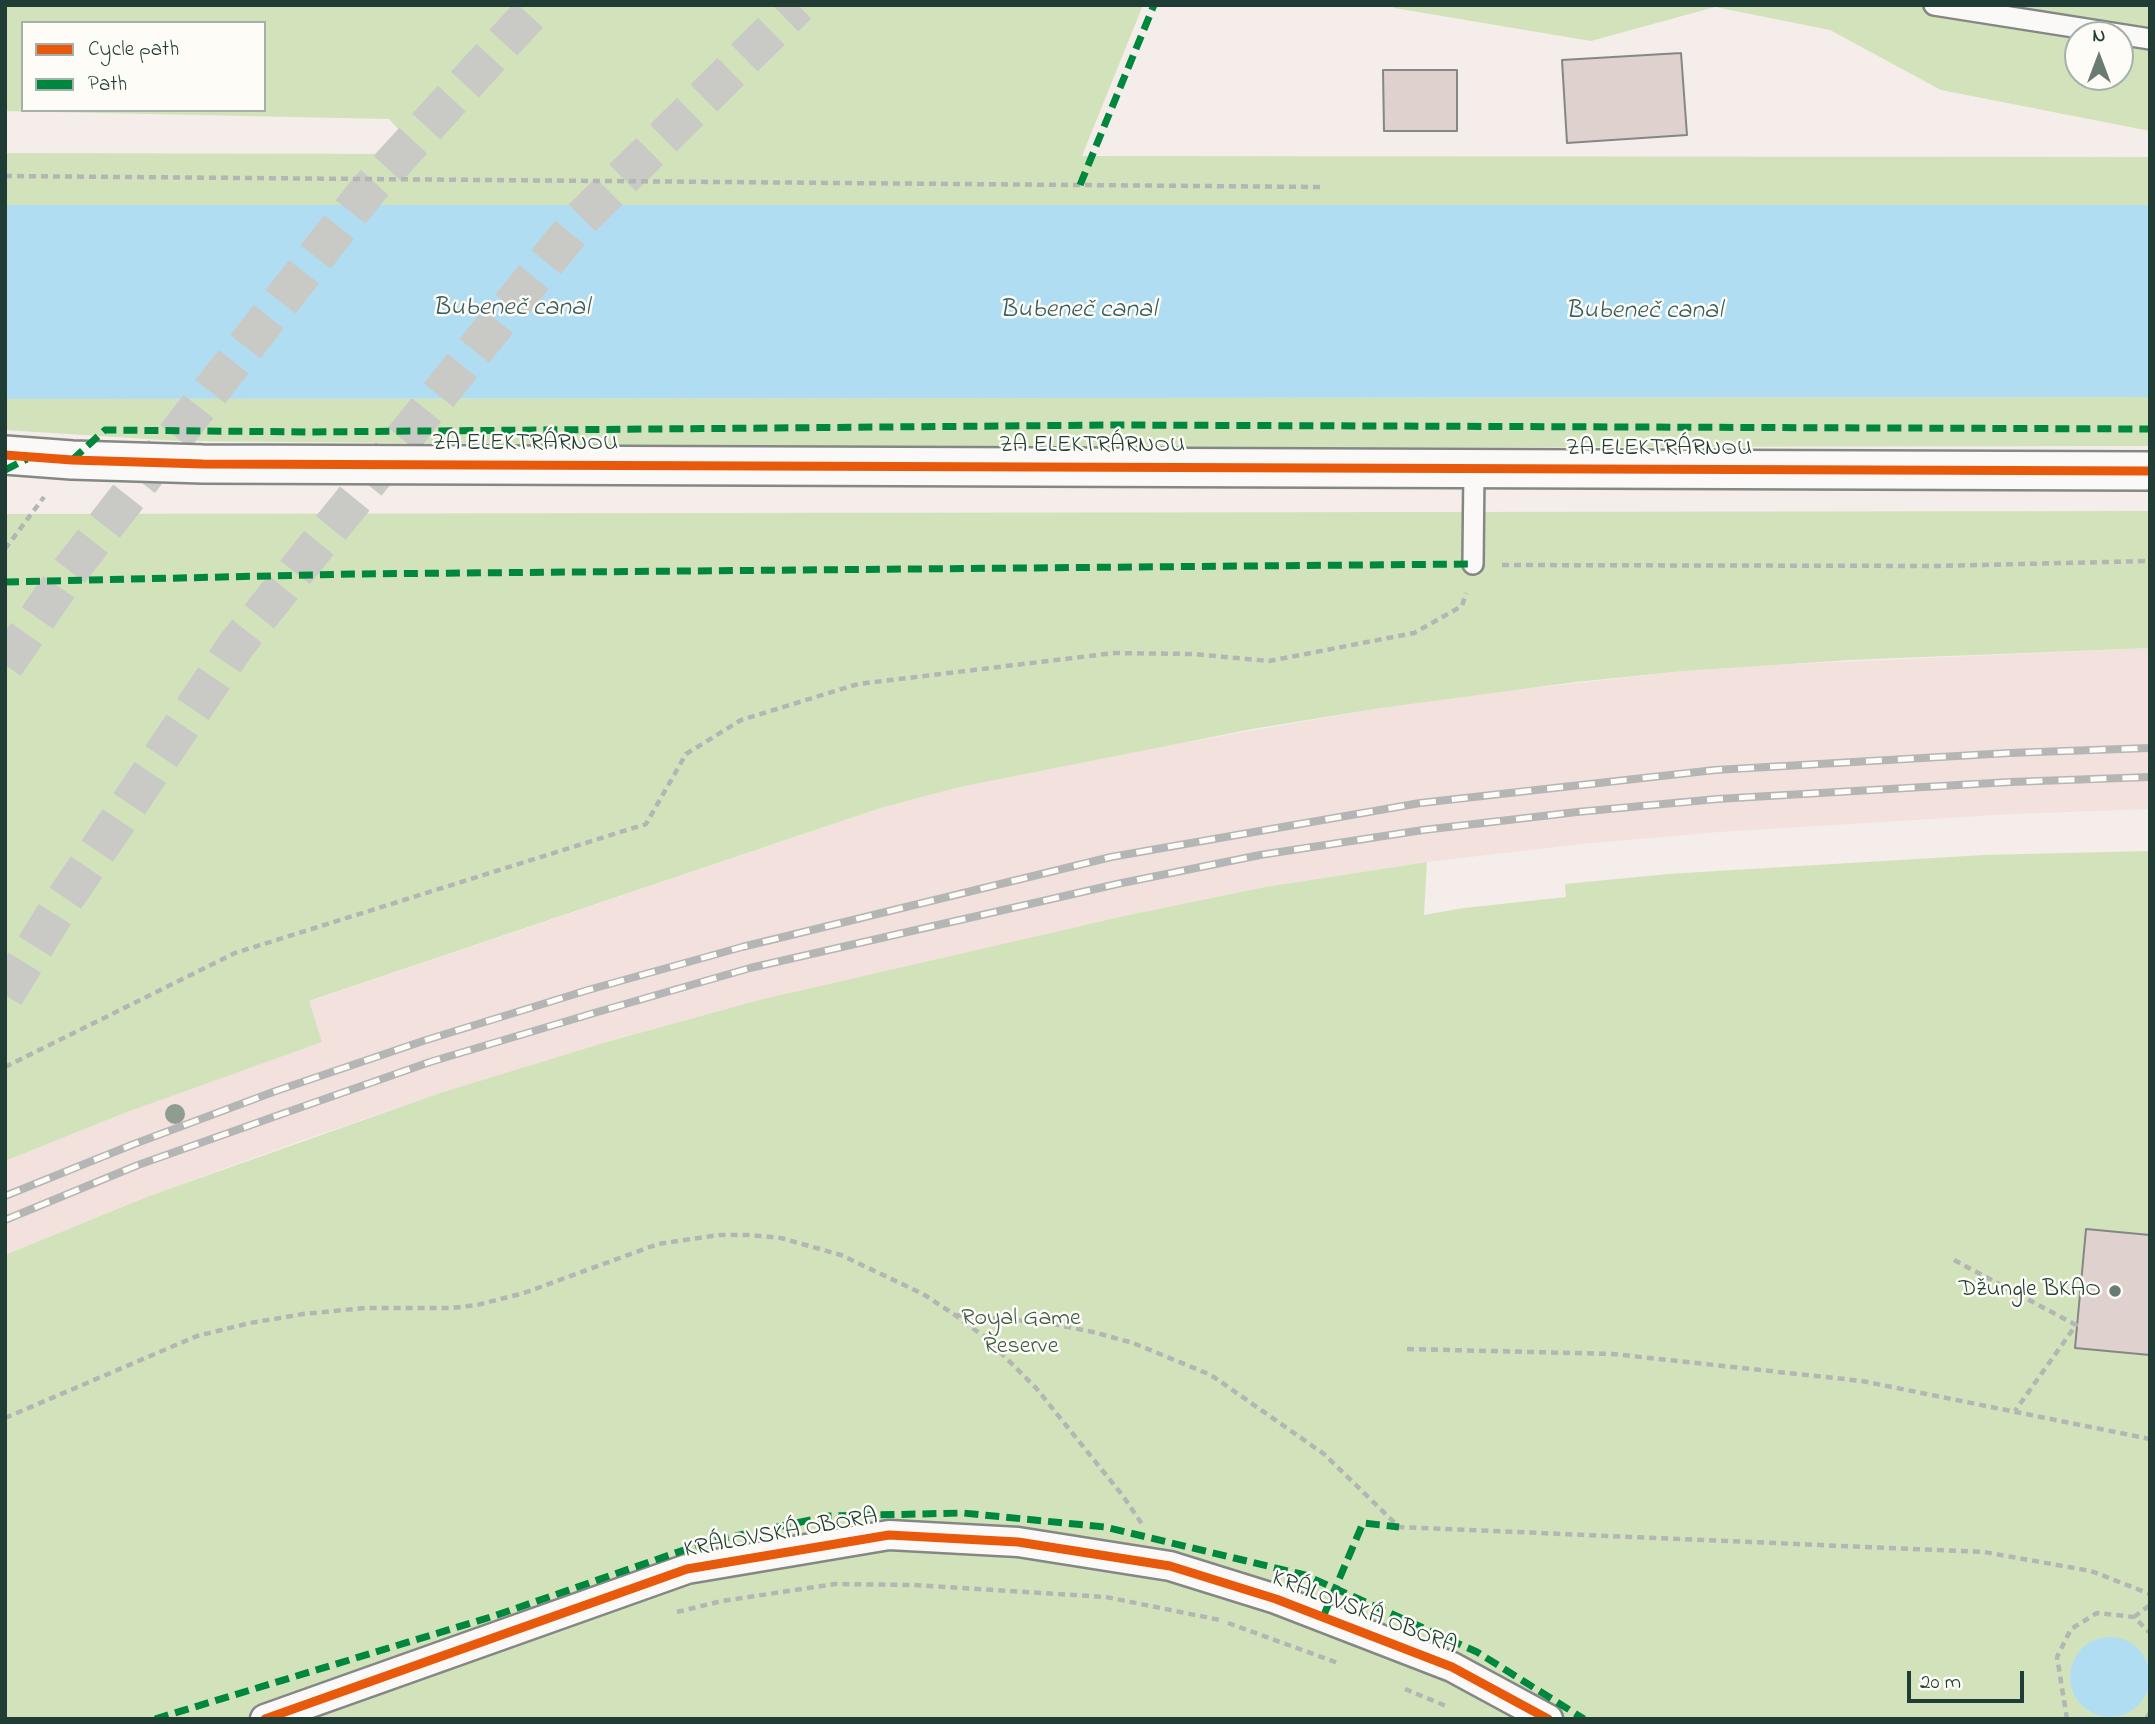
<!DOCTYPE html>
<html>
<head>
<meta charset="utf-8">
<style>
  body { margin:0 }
  #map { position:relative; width:2155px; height:1724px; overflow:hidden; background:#f4edea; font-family:"Indie Flower",sans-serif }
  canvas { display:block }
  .frame { position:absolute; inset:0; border:7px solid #1f3d34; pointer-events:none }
  .legend { position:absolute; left:21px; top:21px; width:245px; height:91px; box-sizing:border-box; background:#fdfcf7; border:2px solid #a4b0a9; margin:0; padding:9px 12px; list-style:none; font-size:21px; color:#1f3d34 }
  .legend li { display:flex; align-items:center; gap:14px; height:35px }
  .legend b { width:35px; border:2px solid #a4b0a9 }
  .north { position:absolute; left:2064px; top:21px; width:70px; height:70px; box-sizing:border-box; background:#fdfcf7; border:2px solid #a4b0a9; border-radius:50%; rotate:0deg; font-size:19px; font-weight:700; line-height:28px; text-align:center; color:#1f3d34 }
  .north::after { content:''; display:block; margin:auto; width:24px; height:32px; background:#6a7b74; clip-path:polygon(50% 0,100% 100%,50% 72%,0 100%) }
  .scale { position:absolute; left:1907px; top:1671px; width:117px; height:32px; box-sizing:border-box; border:4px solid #1f3d34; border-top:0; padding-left:9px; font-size:21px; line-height:24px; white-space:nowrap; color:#1f3d34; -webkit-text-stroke:5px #fdfcf7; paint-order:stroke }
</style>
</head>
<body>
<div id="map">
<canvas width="2155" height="1724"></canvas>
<div class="frame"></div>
<ul class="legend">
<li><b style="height:9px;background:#e8590c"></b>Cycle path</li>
<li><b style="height:9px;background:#00873e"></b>Path</li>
</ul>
<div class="north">N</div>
<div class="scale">20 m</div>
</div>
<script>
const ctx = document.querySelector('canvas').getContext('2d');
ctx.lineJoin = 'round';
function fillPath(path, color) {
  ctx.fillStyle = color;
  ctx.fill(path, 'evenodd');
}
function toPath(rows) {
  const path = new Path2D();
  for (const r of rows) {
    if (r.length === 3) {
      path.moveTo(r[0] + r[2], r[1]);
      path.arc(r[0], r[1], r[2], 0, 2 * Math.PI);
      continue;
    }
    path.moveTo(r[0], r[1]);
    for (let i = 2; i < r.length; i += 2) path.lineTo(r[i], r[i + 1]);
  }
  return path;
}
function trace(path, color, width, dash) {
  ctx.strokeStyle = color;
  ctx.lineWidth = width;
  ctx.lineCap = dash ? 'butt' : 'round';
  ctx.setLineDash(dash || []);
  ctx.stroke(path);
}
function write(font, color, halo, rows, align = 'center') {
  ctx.font = font + ' "Indie Flower",sans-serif';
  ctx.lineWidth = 5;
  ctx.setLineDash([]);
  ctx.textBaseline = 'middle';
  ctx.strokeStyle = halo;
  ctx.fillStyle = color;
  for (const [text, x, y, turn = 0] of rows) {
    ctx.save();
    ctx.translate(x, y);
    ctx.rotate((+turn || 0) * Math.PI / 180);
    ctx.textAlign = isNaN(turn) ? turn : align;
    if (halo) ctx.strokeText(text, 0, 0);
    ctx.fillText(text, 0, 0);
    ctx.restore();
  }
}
fillPath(toPath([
  [2150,648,2150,809,2012,814,1719,832,1581,844,1427,862,1265,887,1124,916,759,1000,603,1043,440,1093,289,1145,149,1196,5,1255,5,1161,122,1114,321,1042,308,1002,884,807,960,787,1159,747,1381,708,1482,694,1684,671,1774,665]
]), '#f3e1dd');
fillPath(toPath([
  [5,5,1143,5,1082,156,2150,157,2150,205,5,205,5,153,421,154,389,119,5,111],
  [23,23,264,23,264,110,23,110],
  [1389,5,2136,5,2150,7,2150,131,1941,90,1830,30,1715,7,1591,41,1394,8],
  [2078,35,2120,35,2120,77,2078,77],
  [2150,397,2150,446,978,448,178,441,5,430,5,399],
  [2150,511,2150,648,1850,660,1684,671,1576,682,1381,708,1252,729,960,787,884,807,821,828,309,1001,322,1042,122,1114,5,1161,5,514],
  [2150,851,2150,1235,2086,1229,2075,1348,2150,1355,2150,1719,5,1719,5,1255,149,1196,440,1093,603,1043,759,1000,1124,916,1265,887,1427,862,1424,915,1464,908,1566,897,1565,884,1668,874,1983,855],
  [2139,1650,2147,1661,2150,1673,2149,1686,2144,1698,2112,1717,2099,1715,2087,1710,2072,1689,2070,1676,2073,1662,2080,1651]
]), '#d2e3bb');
fillPath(toPath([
  [5,205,2150,205,2150,397,5,399],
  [2110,1677,40]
]), '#b0ddf2');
const building = toPath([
  [1681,53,1687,135,1567,143,1562,60,1681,53],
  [1383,70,1457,70,1457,131,1384,131,1383,70],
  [2086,1229,2150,1235,2150,1355,2075,1348,2086,1229]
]);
fillPath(building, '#dfd1ce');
trace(building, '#848784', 2);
trace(toPath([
  [5,665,69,572,368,190,538,5],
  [5,995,56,912,237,644,581,219,798,5]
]), '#c9cac6', 38, [38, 19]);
const service = toPath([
  [1934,5,2150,39],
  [1473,564,1474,468]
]);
const pedestrian = toPath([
  [265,1719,687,1569,889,1535,1018,1542,1170,1566,1276,1599,1452,1667,1548,1719]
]);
const minor = toPath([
  [5,455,72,460,203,464,2150,471]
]);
trace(service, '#848784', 24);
trace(pedestrian, '#848784', 33);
trace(minor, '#848784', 42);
trace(toPath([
  [5,176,1320,187],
  [5,549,44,497],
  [1502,565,1936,566,2150,561],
  [5,1067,235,953,646,824,686,754,741,720,858,684,1114,653,1193,654,1269,661,1414,633,1462,606,1466,593],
  [1954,1260,2076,1325,2015,1411],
  [957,1315,1048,1323,1093,1332,1133,1343,1211,1375,1324,1454,1399,1527,1984,1552,2091,1571,2150,1594],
  [1407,1349,1613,1354,1862,1381,2150,1439],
  [5,1418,197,1336,250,1323,303,1314,365,1308,452,1308,477,1305,524,1293,658,1244,719,1235,750,1235,781,1238,841,1255,923,1294,955,1315,986,1338,1036,1388,1123,1496,1144,1527],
  [677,1612,722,1601,835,1584,914,1585,1106,1597,1220,1620],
  [2134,1617,2150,1605],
  [1228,1623,1338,1663],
  [1405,1689,1446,1706],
  [2067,1719,2057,1657,2071,1629,2097,1613,2134,1617,2150,1633],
  [2146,1719,2150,1713]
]), '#b3b6b4', 4.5, [7, 5]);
trace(service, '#faf9f7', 19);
trace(pedestrian, '#faf9f7', 28);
trace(minor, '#faf9f7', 37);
const rail = toPath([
  [5,1196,134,1144,273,1092,423,1041,588,990,742,947,1111,857,1420,803,1715,770,2009,753,2150,748],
  [5,1220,138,1165,279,1115,430,1062,594,1013,750,968,1117,884,1260,855,1423,830,1577,812,1717,799,2010,782,2150,777]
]);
trace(rail, '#b3b6b4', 8);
trace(rail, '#fdfcf7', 5, [16]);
trace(toPath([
  [1080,185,1154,5],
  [72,460,105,430,309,432,1115,425,2150,429],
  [5,470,27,459],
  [5,582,353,574,1473,564],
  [1323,1617,1363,1523,1399,1527],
  [155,1719,494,1616,707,1542,829,1516,963,1513,1105,1527,1305,1575,1477,1652,1584,1719]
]), '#00873e', 7, [14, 7]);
trace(toPath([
  [5,455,72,460,203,464,2150,471],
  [265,1719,687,1569,889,1535,1018,1542,1170,1566,1276,1599,1452,1667,1548,1719]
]), '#e8590c', 9);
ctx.fillStyle = '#8f9d90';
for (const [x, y] of [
  [175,1114]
]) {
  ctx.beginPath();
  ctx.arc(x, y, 10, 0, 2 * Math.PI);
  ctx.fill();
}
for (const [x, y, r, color] of [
  [2115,1291,7,"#6a7b74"]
]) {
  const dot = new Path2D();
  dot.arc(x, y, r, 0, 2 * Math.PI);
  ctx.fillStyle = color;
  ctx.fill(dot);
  trace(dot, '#fdfcf7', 2.5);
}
write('24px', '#1f3d34', '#fdfcf7', [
  ["ZA ELEKTRÁRNOU",525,445],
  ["ZA ELEKTRÁRNOU",1092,447],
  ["ZA ELEKTRÁRNOU",1659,450],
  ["KRÁLOVSKÁ OBORA",781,1535,-10],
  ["KRÁLOVSKÁ OBORA",1364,1614,21]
]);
write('24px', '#1f3d34', '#fdfcf7', [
  ["Džungle BKAO",2101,1291]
], 'right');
write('24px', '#3d5c47', '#fdfcf7', [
  ["Royal Game",1021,1320],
  ["Reserve",1021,1348]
]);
write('italic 26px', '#365c5b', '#fdfcf7', [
  ["Bubeneč canal",511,310],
  ["Bubeneč canal",1078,312],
  ["Bubeneč canal",1644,313]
]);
</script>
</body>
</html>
